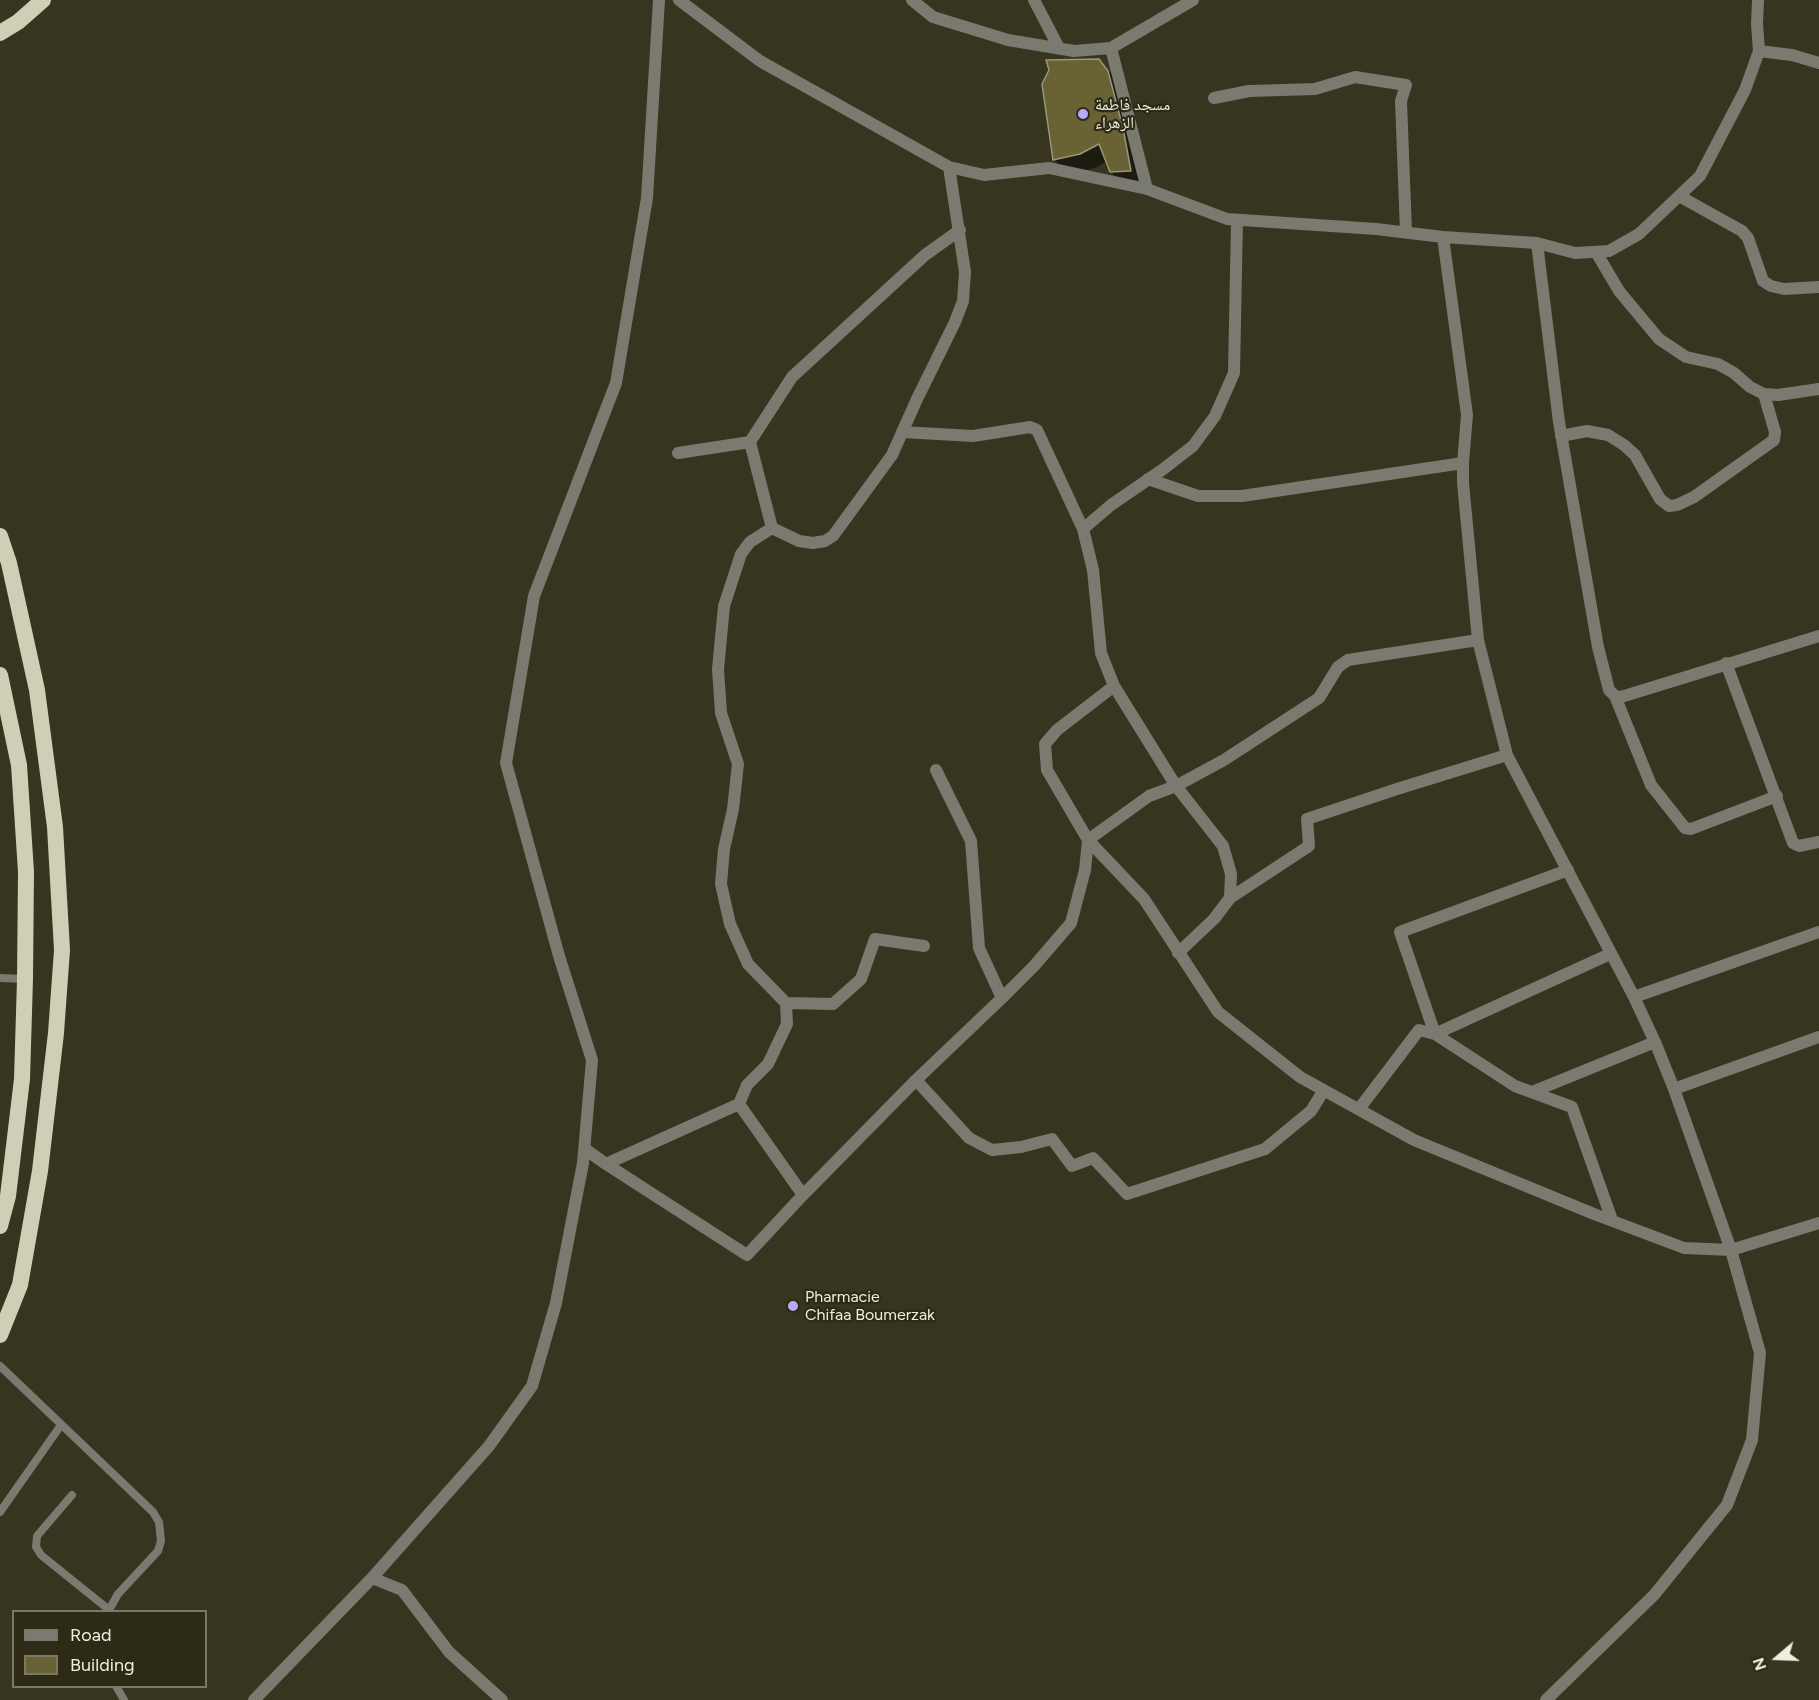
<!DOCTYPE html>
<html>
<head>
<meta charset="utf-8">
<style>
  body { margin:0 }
  #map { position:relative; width:1819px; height:1700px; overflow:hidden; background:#37341f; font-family:Figtree,sans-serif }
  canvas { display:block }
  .legend { position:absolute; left:12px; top:1610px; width:195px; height:78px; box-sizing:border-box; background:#2d2a15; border:2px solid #7b7867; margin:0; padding:8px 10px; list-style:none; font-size:18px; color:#efeee1 }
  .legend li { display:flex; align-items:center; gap:12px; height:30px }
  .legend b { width:30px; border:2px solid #7b7867 }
  .north { position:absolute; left:1747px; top:1628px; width:60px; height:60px; -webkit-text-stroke:4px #2d2a15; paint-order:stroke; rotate:251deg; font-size:16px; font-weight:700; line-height:24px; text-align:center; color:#efeee1 }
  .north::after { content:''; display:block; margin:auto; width:21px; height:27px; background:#efeee1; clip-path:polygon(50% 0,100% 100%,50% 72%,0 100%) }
</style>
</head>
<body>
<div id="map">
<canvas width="1819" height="1700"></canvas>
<ul class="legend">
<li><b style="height:8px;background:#7b7a70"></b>Road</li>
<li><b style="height:16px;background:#686234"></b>Building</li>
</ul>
<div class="north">N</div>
</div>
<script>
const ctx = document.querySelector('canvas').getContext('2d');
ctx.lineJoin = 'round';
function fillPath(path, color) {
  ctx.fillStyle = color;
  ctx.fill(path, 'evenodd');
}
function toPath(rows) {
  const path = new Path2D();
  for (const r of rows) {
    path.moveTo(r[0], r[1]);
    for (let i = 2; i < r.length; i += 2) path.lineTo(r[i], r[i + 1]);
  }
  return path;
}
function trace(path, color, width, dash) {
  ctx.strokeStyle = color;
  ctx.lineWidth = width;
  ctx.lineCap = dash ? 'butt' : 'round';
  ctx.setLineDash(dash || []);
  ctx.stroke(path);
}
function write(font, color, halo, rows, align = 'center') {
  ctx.font = font + ' Figtree,"Noto Naskh Arabic",sans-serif';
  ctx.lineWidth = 4.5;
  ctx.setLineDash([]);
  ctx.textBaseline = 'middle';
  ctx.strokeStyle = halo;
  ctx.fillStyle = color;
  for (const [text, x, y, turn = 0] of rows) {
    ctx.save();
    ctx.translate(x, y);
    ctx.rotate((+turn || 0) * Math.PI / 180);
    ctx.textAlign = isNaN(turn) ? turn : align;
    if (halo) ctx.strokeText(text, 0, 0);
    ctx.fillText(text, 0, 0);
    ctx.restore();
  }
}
fillPath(toPath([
  [1099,61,1114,76,1144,186,1126,186,1111,172,1108,161,1095,168,1069,174,1055,160,1043,84]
]), '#0007');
const building = toPath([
  [1099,59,1108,71,1123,128,1131,171,1110,172,1099,144,1080,154,1053,160,1042,84,1049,70,1046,60,1099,59]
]);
fillPath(building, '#686234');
trace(building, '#99967f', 1.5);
trace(toPath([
  [0,978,25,979],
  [0,1366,153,1512,159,1522,161,1541,158,1551,118,1594,108,1612],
  [72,1495,37,1536,36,1547,41,1555,108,1609],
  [0,1512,61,1425],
  [116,1686,124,1700]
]), '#7b7a70', 8);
trace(toPath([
  [679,0,760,61,949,167,984,175,1049,168,1147,189,1227,219,1376,229,1443,237,1537,243,1575,253,1609,251,1639,234,1700,176,1745,90,1759,51,1757,24,1758,0],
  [912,0,933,17,1008,40,1074,51,1111,48,1193,0],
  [1034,0,1059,48],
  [1111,48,1147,189],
  [1759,51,1792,55,1819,63],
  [1214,98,1249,91,1315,89,1355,77,1406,85,1401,101,1406,232],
  [1679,196,1742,231,1748,238,1763,281,1771,286,1784,289,1819,287],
  [1443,237,1467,415,1463,463,1463,483,1478,640,1507,755,1634,997,1655,1042,1674,1089,1731,1250,1760,1353,1752,1440,1727,1505,1654,1595,1546,1700],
  [1537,243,1559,422,1598,647,1609,690,1615,696,1621,697,1819,636],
  [1596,252,1619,291,1659,339,1686,357,1718,364,1734,373,1750,387,1764,394,1778,395,1819,389],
  [902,432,973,436,1030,427,1037,430,1083,529],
  [1561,436,1587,431,1608,435,1624,445,1635,455,1660,499,1669,506,1677,505,1694,497,1774,440,1775,432,1764,394],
  [750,442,792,377,925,255,960,230],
  [678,453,750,442,772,528,750,542,741,554,724,606,718,669,721,713,738,764,733,809,724,849,721,884,730,924,748,964,786,1003,787,1024,768,1064,747,1085,739,1104],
  [1148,479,1198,496,1242,496,1463,463],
  [772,528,799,541,813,543,825,541,833,536,892,455,917,399,955,322,963,301,965,272,949,167],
  [1726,663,1793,843,1799,846,1819,842],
  [1114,686,1057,730,1045,744,1047,770,1088,840,1144,899,1218,1012,1300,1077,1414,1140,1594,1214,1684,1248,1731,1250,1819,1223],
  [1615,696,1651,785,1685,828,1691,829,1777,796],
  [1568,870,1400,932,1435,1034,1610,954],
  [1230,898,1309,846,1307,819,1397,789,1507,755],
  [1178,953,1214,919,1230,898,1231,874,1223,846,1176,786,1114,686,1101,653,1093,570,1083,529,1111,505,1162,470,1193,446,1215,416,1234,373,1237,220],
  [1634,997,1819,932],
  [1002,998,1034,966,1071,923,1085,870,1088,840,1149,796,1176,786,1224,760,1319,698,1338,667,1348,660,1478,640],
  [786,1003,833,1004,861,979,875,939,924,946],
  [916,1080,1002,998,979,948,971,841,936,770],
  [1674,1089,1819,1037],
  [1532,1092,1655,1042],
  [1359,1109,1419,1030,1435,1034,1515,1086,1572,1107,1612,1220],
  [585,1149,606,1164,747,1255,803,1195,739,1104,606,1164],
  [803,1195,916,1080,969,1138,992,1150,1021,1147,1052,1139,1072,1166,1093,1158,1127,1194,1265,1149,1311,1111,1324,1090],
  [372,1578,402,1590,449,1652,502,1700],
  [254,1700,372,1578,489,1446,532,1386,556,1303,583,1163,592,1060,559,956,506,763,534,596,616,383,647,198,659,0]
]), '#7b7a70', 12);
trace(toPath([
  [0,33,18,22,43,0],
  [0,536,9,563,37,690,55,827,62,950,56,1033,40,1171,20,1285,0,1335],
  [0,675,19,765,26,872,25,979,22,1079,8,1196,0,1226]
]), '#d1ceb6', 16);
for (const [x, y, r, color] of [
  [1083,114,6,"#b7abf8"],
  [793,1306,6,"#b7abf8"]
]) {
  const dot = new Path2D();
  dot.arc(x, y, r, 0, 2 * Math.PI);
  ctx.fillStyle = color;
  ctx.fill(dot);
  trace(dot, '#2d2a15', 2);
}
write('16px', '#efeee1', '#2d2a15', [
  ["مسجد فاطمة",1095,105],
  ["الزهراء",1095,123],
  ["Pharmacie",805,1297],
  ["Chifaa Boumerzak",805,1315]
], 'left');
</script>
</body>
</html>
